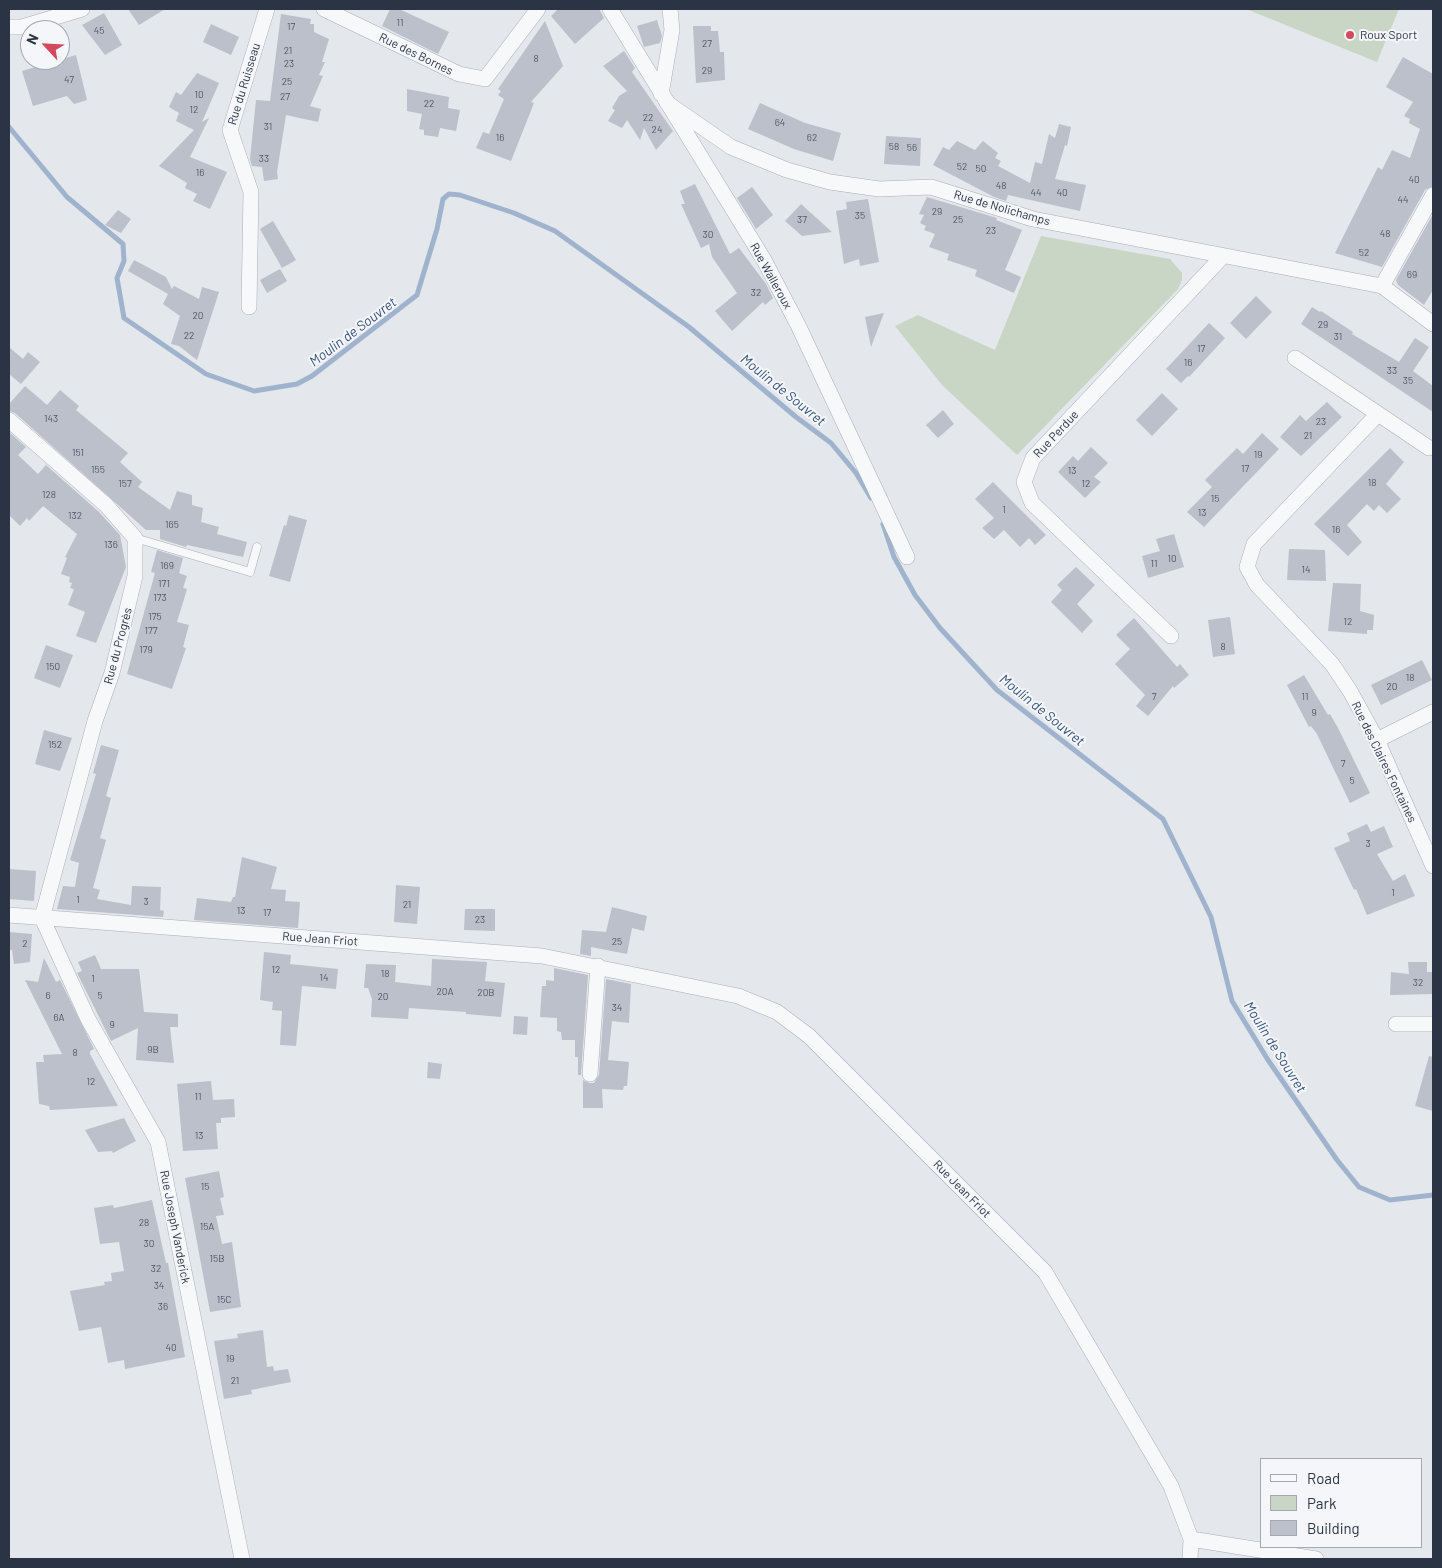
<!DOCTYPE html>
<html>
<head>
<meta charset="utf-8">
<style>
  body { margin:0 }
  #map { position:relative; width:1442px; height:1568px; overflow:hidden; background:#e4e7ec; font-family:Barlow,sans-serif }
  canvas { display:block }
  .frame { position:absolute; inset:0; border:10px solid #2b3445; pointer-events:none }
  .legend { position:absolute; left:1260px; top:1458px; width:162px; height:90px; box-sizing:border-box; background:#f4f6f9; border:1px solid #a4a8b1; margin:0; padding:6px 9px; list-style:none; font-size:15px; color:#2b3445 }
  .legend li { display:flex; align-items:center; gap:10px; height:25px }
  .legend b { width:25px; border:1px solid #a4a8b1 }
  .north { position:absolute; left:20px; top:20px; width:50px; height:50px; box-sizing:border-box; background:#f4f6f9; border:1px solid #a4a8b1; border-radius:50%; rotate:295deg; font-size:14px; font-weight:700; line-height:20px; text-align:center; color:#2b3445 }
  .north::after { content:''; display:block; margin:auto; width:18px; height:22px; background:#d1495b; clip-path:polygon(50% 0,100% 100%,50% 72%,0 100%) }
</style>
</head>
<body>
<div id="map">
<canvas width="1442" height="1568"></canvas>
<div class="frame"></div>
<ul class="legend">
<li><b style="height:6px;background:#f7f8fa"></b>Road</li>
<li><b style="height:14px;background:#c9d6c5"></b>Park</li>
<li><b style="height:14px;background:#bbc0ca"></b>Building</li>
</ul>
<div class="north">N</div>
</div>
<script>
const ctx = document.querySelector('canvas').getContext('2d');
ctx.lineJoin = 'round';
function fillPath(path, color) {
  ctx.fillStyle = color;
  ctx.fill(path, 'evenodd');
}
function toPath(rows) {
  const path = new Path2D();
  for (const r of rows) {
    path.moveTo(r[0], r[1]);
    for (let i = 2; i < r.length; i += 2) path.lineTo(r[i], r[i + 1]);
  }
  return path;
}
function trace(path, color, width, dash) {
  ctx.strokeStyle = color;
  ctx.lineWidth = width;
  ctx.lineCap = dash ? 'butt' : 'round';
  ctx.setLineDash(dash || []);
  ctx.stroke(path);
}
function write(font, color, halo, rows, align = 'center') {
  ctx.font = font + ' Barlow,sans-serif';
  ctx.lineWidth = 4;
  ctx.setLineDash([]);
  ctx.textBaseline = 'middle';
  ctx.strokeStyle = halo;
  ctx.fillStyle = color;
  for (const [text, x, y, turn = 0] of rows) {
    ctx.save();
    ctx.translate(x, y);
    ctx.rotate((+turn || 0) * Math.PI / 180);
    ctx.textAlign = isNaN(turn) ? turn : align;
    if (halo) ctx.strokeText(text, 0, 0);
    ctx.fillText(text, 0, 0);
    ctx.restore();
  }
}
fillPath(toPath([
  [1246,9,1399,9,1377,62],
  [1041,236,1170,259,1182,273,1182,280,1178,289,1017,455,942,385,895,326,918,315,995,350]
]), '#c9d6c5');
trace(toPath([
  [9,127,67,197,123,244,124,261,117,278,124,318,206,374,254,391,297,384,312,376,417,295,437,229,443,199,449,194,460,195,514,213,555,231,689,327,796,417,831,443,856,473,871,498],
  [883,524,894,557,915,595,940,628,997,690,1163,819,1211,917,1232,1001,1268,1060,1337,1160,1359,1187,1390,1200,1433,1195]
]), '#9fb4cc', 5);
fillPath(toPath([
  [128,9,165,9,139,25],
  [390,9,399,9,449,32,438,54,382,26],
  [558,9,599,9,604,18,575,44,551,16],
  [104,13,122,45,105,55,82,25],
  [281,14,311,19,310,24,314,24,314,32,329,39,322,62,325,62,319,75,323,76,310,106,321,109,318,122,286,115,277,172,278,179,264,181,262,167,252,166,250,159,256,100,270,101],
  [657,20,662,36,660,43,644,47,637,26],
  [545,21,563,66,531,102,534,103,511,161,476,148,483,132,489,134,504,99,498,95,501,91,498,89],
  [211,24,239,37,231,55,203,42],
  [693,26,711,26,711,31,718,31,720,52,724,52,725,80,696,83],
  [624,51,635,68,632,72,673,131,656,150,644,128,640,140,627,120,622,128,608,121,615,110,612,108,619,96,627,91,603,66],
  [76,55,87,100,74,104,67,96,33,106,22,71],
  [1403,57,1433,74,1433,186,1425,190,1382,267,1335,253,1378,167,1382,170,1392,150,1410,158,1420,129,1409,123,1410,119,1404,116,1413,102,1386,87],
  [197,73,219,83,202,122,209,118,190,157,227,172,210,209,193,201,197,194,185,188,187,183,159,166,194,130,176,121,179,113,169,107,176,92,181,95],
  [407,89,449,97,448,108,460,110,456,131,440,128,438,137,424,135,424,130,419,129,422,114,407,111],
  [760,103,805,123,841,133,833,161,794,149,748,129],
  [1059,124,1071,127,1067,146,1065,145,1055,179,1086,185,1080,211,1008,195,1006,201,994,197,933,165,943,147,949,150,957,141,975,150,983,141,998,153,995,158,1001,161,998,166,1030,183,1035,162,1042,164,1049,134,1055,138],
  [886,136,921,138,920,166,884,164],
  [695,184,730,254,739,248,766,284,773,298,765,305,763,302,732,331,715,311,737,293,712,257,709,244,701,248,681,204,685,204,680,191],
  [752,187,773,215,756,229,737,198],
  [927,197,997,218,996,220,1022,230,1005,270,1021,277,1014,293,975,276,977,270,947,260,949,254,929,247,935,234,924,230,926,226,920,223,924,215,919,214],
  [868,199,879,262,860,266,859,259,844,264,836,211,847,209,846,202],
  [801,204,832,232,802,236,785,221],
  [118,210,131,219,121,233,105,225],
  [1433,214,1433,290,1424,305,1398,285,1396,280],
  [273,221,296,260,282,268,260,229],
  [134,260,166,277,172,289,174,286,199,299,202,287,219,292,197,360,179,346,171,344,180,316,163,304,168,294,128,271],
  [280,269,287,281,267,293,260,280],
  [1256,296,1272,312,1246,339,1230,323],
  [1312,307,1320,312,1321,311,1353,332,1352,334,1399,362,1415,338,1429,347,1413,371,1433,386,1433,412,1301,324],
  [884,313,871,347,865,317],
  [1209,323,1225,338,1189,377,1188,376,1181,383,1166,369],
  [9,347,23,359,28,352,40,362,21,384,9,374],
  [25,386,47,405,60,390,79,406,76,410,128,453,120,462,142,482,138,487,170,510,177,491,192,495,192,505,203,508,201,522,219,527,217,534,247,542,243,557,187,545,186,547,160,539,160,530,146,530,15,413,9,411,9,404],
  [1162,393,1178,409,1152,436,1136,420],
  [1327,402,1342,417,1301,456,1280,437,1300,415,1306,421],
  [943,410,954,424,938,438,926,425],
  [9,432,26,447,18,455,38,474,46,465,99,512,120,535,126,567,96,643,76,636,85,612,68,605,74,589,70,588,72,583,69,582,70,577,61,574,67,558,65,557,77,534,43,506,29,521,27,518,20,526,9,515],
  [1262,433,1279,449,1204,527,1187,512,1212,487,1205,480,1237,448,1243,454],
  [1091,447,1108,463,1094,477,1101,482,1085,498,1058,472,1073,456,1078,461],
  [1390,448,1404,462,1386,484,1401,499,1387,513,1379,505,1374,511,1367,504,1347,525,1362,542,1348,556,1314,524],
  [993,482,1046,535,1035,545,1029,538,1020,547,1004,530,994,539,982,528,994,518,975,499],
  [289,515,307,520,290,582,269,576,284,525,286,526],
  [1174,534,1184,567,1148,578,1142,556,1160,551,1156,539],
  [1289,549,1325,550,1326,581,1287,580],
  [157,550,183,558,179,573,187,576,183,588,187,589,177,622,189,625,183,647,186,648,172,689,127,674,155,573,151,572],
  [1076,567,1095,585,1077,604,1093,621,1082,633,1051,602,1062,590,1057,585],
  [1333,583,1361,584,1360,611,1374,615,1373,630,1367,630,1367,634,1328,631],
  [1230,617,1235,654,1213,657,1208,620],
  [1134,618,1177,667,1180,664,1189,675,1174,688,1173,686,1148,716,1136,706,1145,695,1115,664,1130,649,1116,635],
  [46,645,73,655,60,688,34,678],
  [1422,660,1432,680,1381,705,1371,685],
  [1304,675,1328,715,1330,714,1338,728,1370,793,1350,803,1317,734,1311,726,1309,727,1287,685],
  [44,730,72,738,60,771,35,764],
  [101,745,119,750,106,796,111,798,100,838,106,840,93,888,100,890,97,899,131,905,132,886,161,887,160,910,164,911,163,917,57,909,63,886,75,887,79,863,70,860,96,774,93,773],
  [1367,824,1371,832,1384,826,1393,847,1377,854,1393,881,1405,874,1415,896,1367,915,1356,889,1354,890,1334,848,1350,841,1347,833],
  [242,857,277,867,271,889,286,890,285,901,300,902,298,928,194,920,197,898,231,902,233,897,235,897],
  [9,869,36,871,34,901,9,899],
  [396,885,420,887,417,924,394,922],
  [612,907,647,916,644,931,632,928,627,954,591,947,591,956,580,954,582,930,606,932],
  [465,909,495,909,495,931,464,930],
  [9,932,32,934,30,962,14,964,12,950,9,950],
  [264,952,291,955,290,964,338,969,336,989,302,986,296,1046,280,1045,282,1011,272,1010,273,1002,260,1000],
  [95,955,101,969,139,969,144,1012,178,1014,178,1027,170,1027,174,1063,136,1060,138,1028,111,1041,77,973,82,971,78,962],
  [44,958,56,982,60,980,94,1049,90,1051,90,1054,118,1106,50,1110,49,1106,39,1104,36,1062,44,1062,43,1055,62,1054,25,980,38,982],
  [432,959,487,962,485,981,505,983,501,1017,466,1014,466,1012,409,1008,408,1019,371,1017,372,999,368,988,364,988,366,964,396,965,395,982,431,986],
  [1408,962,1427,962,1427,972,1433,972,1433,994,1390,995,1391,972,1409,974],
  [554,968,588,975,581,1075,578,1075,578,1057,575,1057,575,1040,562,1040,561,1032,557,1031,557,1018,540,1017,542,986,546,986,546,980,554,981],
  [606,979,631,984,629,1023,612,1021,608,1060,629,1062,627,1086,624,1086,623,1090,602,1089,603,1108,583,1108,583,1080,589,1083,594,1083,599,1075],
  [514,1016,528,1017,527,1035,513,1034],
  [1429,1056,1433,1057,1433,1111,1415,1106],
  [428,1062,442,1064,440,1079,427,1078],
  [211,1081,213,1100,234,1099,235,1117,221,1118,221,1123,216,1123,218,1149,183,1151,177,1084],
  [124,1118,136,1141,113,1153,112,1151,98,1152,85,1130],
  [219,1171,224,1197,220,1198,224,1215,216,1216,222,1244,232,1242,241,1307,210,1312,185,1178],
  [152,1200,166,1263,168,1263,185,1357,125,1369,124,1360,108,1363,101,1327,79,1331,70,1291,105,1285,104,1282,112,1281,111,1273,124,1271,119,1242,100,1244,94,1208,113,1205,114,1208],
  [263,1330,267,1367,273,1366,274,1371,288,1369,291,1382,251,1390,252,1394,224,1399,214,1341,238,1338,237,1334]
]), '#bbc0ca');
const lane = toPath([
  [135,538,250,572,257,547]
]);
const street = toPath([
  [324,9,459,74,485,79,538,9],
  [610,9,764,260,798,325,907,557],
  [9,27,22,27,82,9],
  [661,94,672,30,670,9],
  [667,103,731,147,787,170,830,182,879,189,931,187,1033,219,1382,286,1433,324],
  [1382,286,1433,195],
  [249,307,251,192,230,130,267,9],
  [1295,358,1429,448],
  [1378,414,1254,544,1247,567,1257,585,1332,664,1350,691,1377,740,1433,866],
  [9,420,106,505,135,538,135,576,112,673,95,721,42,918],
  [1171,636,1032,503,1024,482,1033,458,1223,256],
  [1377,740,1433,712],
  [9,915,542,956,738,996,777,1012,809,1036,1045,1272,1171,1486,1191,1539,1190,1559],
  [42,918,88,1019,158,1142,242,1559],
  [1396,1024,1433,1024],
  [590,1074,598,966],
  [1191,1539,1316,1559]
]);
trace(lane, '#a9aeb7', 9);
trace(street, '#a9aeb7', 16);
trace(lane, '#f7f8fa', 8);
trace(street, '#f7f8fa', 15);
for (const [x, y, r, color] of [
  [1350,35,5,"#d1495b"]
]) {
  const dot = new Path2D();
  dot.arc(x, y, r, 0, 2 * Math.PI);
  ctx.fillStyle = color;
  ctx.fill(dot);
  trace(dot, '#f4f6f9', 2);
}
write('10px', '#4f5766', null, [
  ["11",400,23],
  ["17",291,27],
  ["45",99,31],
  ["27",707,44],
  ["21",288,51],
  ["8",536,59],
  ["23",289,64],
  ["29",707,71],
  ["47",69,80],
  ["25",287,82],
  ["10",199,95],
  ["27",285,97],
  ["22",429,104],
  ["12",194,110],
  ["22",648,118],
  ["64",780,123],
  ["31",268,127],
  ["24",657,130],
  ["16",500,138],
  ["62",812,138],
  ["58",894,147],
  ["56",912,148],
  ["33",264,159],
  ["52",962,167],
  ["50",981,169],
  ["16",200,173],
  ["40",1414,180],
  ["48",1001,186],
  ["44",1036,193],
  ["40",1062,193],
  ["44",1403,200],
  ["29",937,212],
  ["35",860,216],
  ["37",802,220],
  ["25",958,220],
  ["23",991,231],
  ["48",1385,234],
  ["30",708,235],
  ["52",1364,253],
  ["69",1412,275],
  ["32",756,293],
  ["20",198,316],
  ["29",1323,325],
  ["22",189,336],
  ["31",1338,337],
  ["17",1201,349],
  ["16",1188,363],
  ["33",1392,371],
  ["35",1408,381],
  ["143",51,419],
  ["23",1321,422],
  ["21",1308,436],
  ["151",78,453],
  ["19",1258,455],
  ["17",1245,469],
  ["155",98,470],
  ["13",1072,471],
  ["18",1372,483],
  ["157",125,484],
  ["12",1086,484],
  ["128",49,495],
  ["15",1215,499],
  ["1",1004,510],
  ["13",1202,513],
  ["132",75,516],
  ["165",172,525],
  ["16",1336,530],
  ["136",111,545],
  ["10",1172,559],
  ["11",1154,564],
  ["169",167,566],
  ["14",1306,570],
  ["171",164,584],
  ["173",160,598],
  ["175",155,617],
  ["12",1348,622],
  ["177",151,631],
  ["8",1223,647],
  ["179",146,650],
  ["150",53,667],
  ["18",1410,678],
  ["20",1392,687],
  ["7",1154,697],
  ["11",1305,697],
  ["9",1314,713],
  ["152",55,745],
  ["7",1343,764],
  ["5",1352,781],
  ["3",1368,844],
  ["1",1393,893],
  ["1",78,900],
  ["3",146,902],
  ["21",407,905],
  ["13",241,911],
  ["17",267,913],
  ["23",480,920],
  ["25",617,942],
  ["2",25,944],
  ["12",276,970],
  ["18",385,974],
  ["14",324,978],
  ["1",93,979],
  ["32",1418,983],
  ["20A",445,992],
  ["20B",486,993],
  ["6",48,996],
  ["5",100,996],
  ["20",383,997],
  ["34",617,1008],
  ["6A",59,1018],
  ["9",112,1025],
  ["9B",153,1050],
  ["8",75,1053],
  ["12",91,1082],
  ["11",198,1097],
  ["13",199,1136],
  ["15",205,1187],
  ["28",144,1223],
  ["15A",207,1227],
  ["30",149,1244],
  ["15B",217,1259],
  ["32",156,1269],
  ["34",159,1286],
  ["15C",224,1300],
  ["36",163,1307],
  ["40",171,1348],
  ["19",230,1359],
  ["21",235,1381]
]);
write('12px', '#2b3445', '#f4f6f9', [
  ["Roux Sport",1360,35]
], 'left');
write('12px', '#2b3445', '#f4f6f9', [
  ["Rue des Bornes",416,54,26],
  ["Rue du Ruisseau",244,84,-73],
  ["Rue de Nolichamps",1002,208,16],
  ["Rue Walleroux",771,276,61],
  ["Rue Perdue",1056,434,-47],
  ["Rue du Progrès",118,646,-75],
  ["Rue des Claires Fontaines",1384,762,64],
  ["Rue Jean Friot",320,939,4],
  ["Rue Jean Friot",962,1189,45],
  ["Rue Joseph Vanderick",175,1227,79]
]);
write('italic 14px', '#34527a', '#f4f6f9', [
  ["Moulin de Souvret",353,332,-37],
  ["Moulin de Souvret",783,390,39],
  ["Moulin de Souvret",1042,710,39],
  ["Moulin de Souvret",1275,1047,58]
]);
</script>
</body>
</html>
